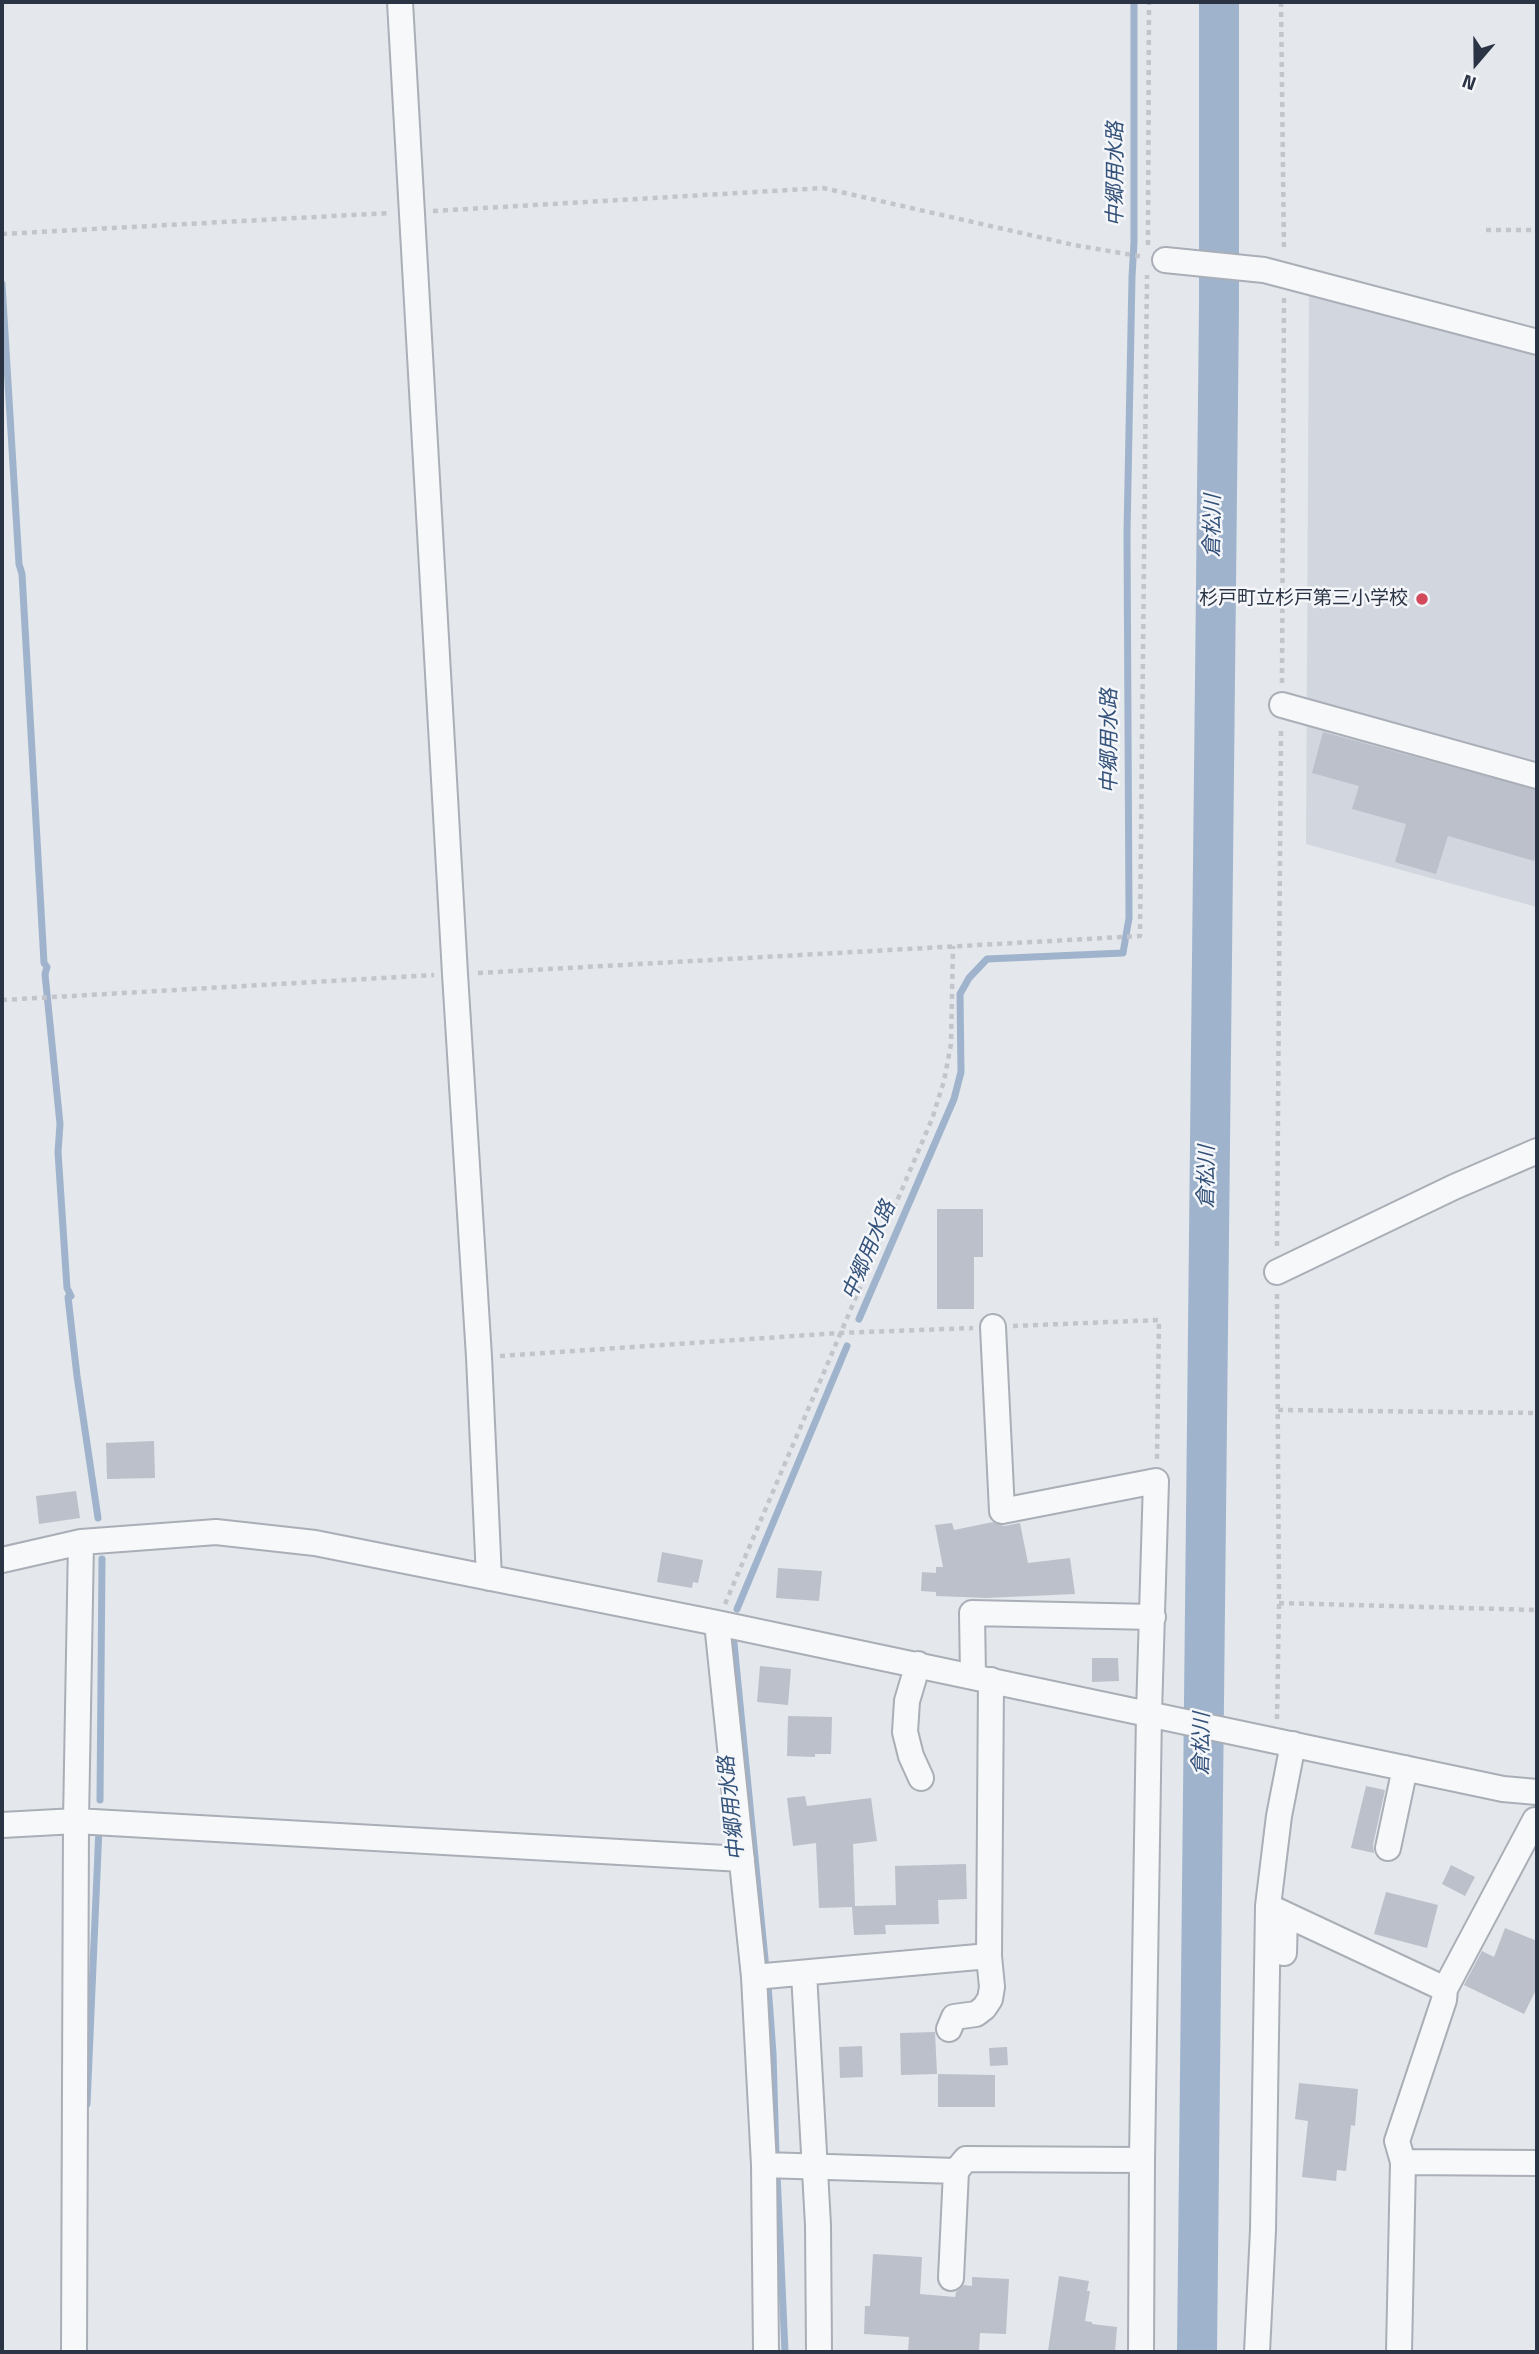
<!DOCTYPE html>
<html>
<head>
<meta charset="utf-8">
<style>
  body { margin:0 }
  #map { position:relative; width:1539px; height:2354px; overflow:hidden; background:#e4e7ec; font-family:"Titillium Web",sans-serif }
  canvas { display:block }
  .frame { position:absolute; inset:0; border:4px solid #2b3445; pointer-events:none }
  .north { position:absolute; left:1441px; top:28px; width:70px; height:70px; -webkit-text-stroke:5px #f4f6f9; paint-order:stroke; rotate:200deg; font-size:19px; font-weight:700; line-height:28px; text-align:center; color:#2b3445 }
  .north::after { content:''; display:block; margin:auto; width:24px; height:32px; background:#2b3445; clip-path:polygon(50% 0,100% 100%,50% 72%,0 100%) }
</style>
</head>
<body>
<div id="map">
<canvas width="1539" height="2354"></canvas>
<div class="frame"></div>
<div class="north">N</div>
</div>
<script>
const ctx = document.querySelector('canvas').getContext('2d');
ctx.lineJoin = 'round';
function fillPath(path, color) {
  ctx.fillStyle = color;
  ctx.fill(path, 'evenodd');
}
function toPath(rows) {
  const path = new Path2D();
  for (const r of rows) {
    path.moveTo(r[0], r[1]);
    for (let i = 2; i < r.length; i += 2) path.lineTo(r[i], r[i + 1]);
  }
  return path;
}
function trace(path, color, width, dash) {
  ctx.strokeStyle = color;
  ctx.lineWidth = width;
  ctx.lineCap = dash ? 'butt' : 'round';
  ctx.setLineDash(dash || []);
  ctx.stroke(path);
}
function write(font, color, halo, rows, align = 'center') {
  ctx.font = font + ' "Titillium Web","Noto Sans JP",sans-serif';
  ctx.lineWidth = 5;
  ctx.setLineDash([]);
  ctx.textBaseline = 'middle';
  ctx.strokeStyle = halo;
  ctx.fillStyle = color;
  for (const [text, x, y, turn = 0] of rows) {
    ctx.save();
    ctx.translate(x, y);
    ctx.rotate((+turn || 0) * Math.PI / 180);
    ctx.textAlign = isNaN(turn) ? turn : align;
    if (halo) ctx.strokeText(text, 0, 0);
    ctx.fillText(text, 0, 0);
    ctx.restore();
  }
}
fillPath(toPath([
  [1309,293,1537,355,1537,907,1306,844]
]), '#d2d6de');
trace(toPath([
  [2,284,19,564,22,574,44,963,47,967,45,974,60,1124,58,1152,67,1288,71,1296,68,1297,77,1376,98,1518],
  [859,1319,954,1099,961,1072,960,994,969,978,987,959,1123,953,1129,918,1127,533,1132,277,1134,242,1134,2],
  [737,1609,847,1346],
  [734,1643,766,1969],
  [100,1800,102,1559],
  [768,1985,773,2053,776,2156],
  [87,2104,99,1828],
  [777,2173,785,2352]
]), '#9fb4cc', 7);
trace(toPath([
  [1197,2352,1219,307,1219,2]
]), '#9fb4cc', 40);
fillPath(toPath([
  [1323,732,1537,790,1537,849,1534,861,1448,836,1436,874,1395,862,1406,824,1352,809,1359,786,1312,773],
  [937,1209,983,1209,983,1257,974,1257,974,1309,937,1309],
  [154,1441,155,1478,107,1479,106,1443],
  [76,1491,80,1518,39,1524,36,1496],
  [993,1522,1004,1526,1020,1523,1028,1563,1070,1558,1075,1594,986,1598,936,1596,936,1592,921,1591,922,1572,936,1573,936,1567,943,1567,935,1525,952,1523,954,1530],
  [662,1552,703,1560,698,1583,693,1582,692,1588,657,1582],
  [778,1568,822,1571,819,1601,776,1598],
  [1092,1658,1118,1658,1119,1681,1092,1682],
  [760,1666,791,1669,788,1705,757,1702],
  [788,1716,832,1717,831,1754,815,1754,815,1757,787,1756],
  [1366,1786,1385,1790,1373,1845,1374,1853,1351,1848],
  [805,1796,807,1806,871,1798,877,1841,853,1844,855,1906,896,1905,895,1866,966,1864,967,1899,938,1900,939,1924,885,1925,886,1934,854,1935,852,1907,819,1908,816,1843,793,1846,787,1798],
  [1451,1865,1475,1877,1465,1896,1442,1884],
  [1386,1892,1438,1905,1427,1948,1374,1934],
  [1505,1928,1537,1941,1537,1988,1524,2014,1464,1985,1482,1951,1494,1957],
  [935,2032,937,2074,901,2075,900,2033],
  [862,2046,863,2077,840,2078,839,2047],
  [1007,2047,1008,2065,990,2066,989,2048],
  [938,2074,995,2075,995,2107,938,2107],
  [1299,2083,1358,2089,1355,2126,1351,2125,1346,2171,1337,2170,1336,2181,1302,2177,1308,2121,1295,2119],
  [873,2254,922,2257,920,2294,955,2297,956,2292,964,2285,972,2286,972,2277,1009,2279,1006,2334,980,2333,979,2352,908,2352,909,2337,864,2334,865,2306,870,2306],
  [1059,2276,1089,2281,1087,2291,1090,2291,1085,2321,1092,2322,1092,2324,1117,2327,1115,2352,1048,2351]
]), '#bbc0ca');
const minor = toPath([
  [400,2,455,974,479,1357,489,1578],
  [1165,260,1264,270,1537,342],
  [1282,705,1537,776],
  [1277,1272,1454,1187,1537,1151],
  [993,1327,1002,1511,1156,1481,1149,1713,1142,2160,1141,2352],
  [2,1560,81,1542,216,1532,315,1543,717,1623,1503,1789,1537,1792],
  [717,1623,754,1977,764,2165,766,2352],
  [918,1664,907,1701,905,1732,911,1756,921,1778],
  [973,1676,972,1613,1153,1617],
  [1535,1820,1445,1989,1444,2000,1397,2141,1403,2162,1537,2163],
  [2,1825,76,1821,742,1859],
  [1388,1848,1405,1768],
  [1274,1909,1445,1989],
  [1284,1953,1285,1915],
  [804,1973,818,2225,819,2352],
  [754,1977,989,1956,991,1680],
  [949,2029,954,2017,976,2014,984,2008,990,1999,992,1987,989,1956],
  [764,2165,956,2171,966,2159,1142,2160],
  [951,2278,956,2171],
  [74,2352,76,1821,81,1542],
  [1257,2352,1263,2230,1268,1906,1279,1816,1293,1744],
  [1399,2352,1403,2162]
]);
trace(minor, '#a9aeb7', 28);
trace(toPath([
  [1281,2,1284,252],
  [433,211,823,188,1074,245,1144,257],
  [1486,230,1537,230],
  [2,234,389,213],
  [1148,245,1149,2],
  [1282,683,1284,296],
  [478,973,1140,936,1147,275],
  [2,1000,434,975],
  [1277,1246,1281,727],
  [1277,1294,1279,1603,1277,1719],
  [1013,1326,1159,1320,1157,1459],
  [500,1356,839,1333,973,1328],
  [1278,1410,1537,1413],
  [1279,1603,1537,1610],
  [725,1604,932,1119,944,1081,951,1044,953,946]
]), '#c2c5cb', 4.5, [5, 5]);
trace(minor, '#f7f8fa', 24);
for (const [x, y, r, color] of [
  [1422,599,7,"#d1495b"]
]) {
  const dot = new Path2D();
  dot.arc(x, y, r, 0, 2 * Math.PI);
  ctx.fillStyle = color;
  ctx.fill(dot);
  trace(dot, '#f4f6f9', 2.5);
}
write('19px', '#2b3445', '#f4f6f9', [
  ["杉戸町立杉戸第三小学校",1408,599]
], 'right');
write('italic 21px', '#34527a', '#f4f6f9', [
  ["中郷用水路",1117,174,-90],
  ["倉松川",1214,526,-89],
  ["中郷用水路",1111,741,-90],
  ["倉松川",1208,1177,-89],
  ["中郷用水路",870,1251,-67],
  ["倉松川",1203,1744,-89],
  ["中郷用水路",733,1808,-96]
]);
</script>
</body>
</html>
